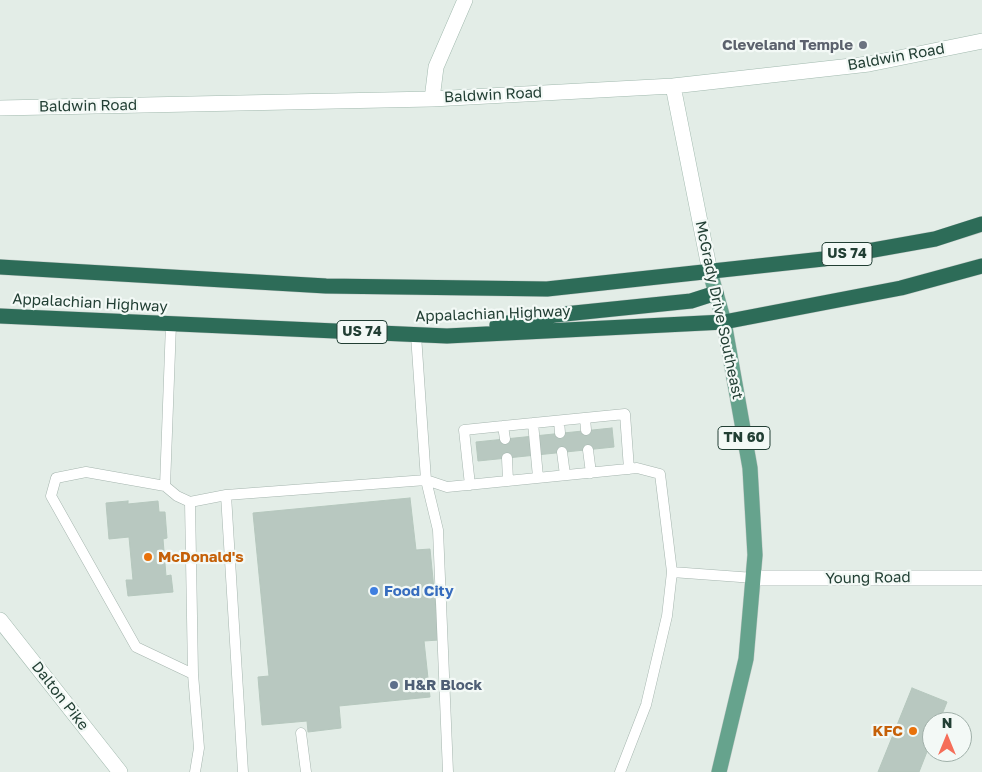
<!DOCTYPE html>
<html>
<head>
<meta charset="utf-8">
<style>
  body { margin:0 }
  #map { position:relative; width:982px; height:772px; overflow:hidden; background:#e3ede7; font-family:"Golos Text",sans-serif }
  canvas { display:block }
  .north { position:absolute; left:922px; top:712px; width:50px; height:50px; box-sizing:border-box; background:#f3f9f6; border:1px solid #9fafa8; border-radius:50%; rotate:0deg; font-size:14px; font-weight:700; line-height:20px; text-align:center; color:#223f34 }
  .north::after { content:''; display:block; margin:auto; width:18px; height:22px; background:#f56e59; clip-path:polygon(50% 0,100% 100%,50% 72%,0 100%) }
</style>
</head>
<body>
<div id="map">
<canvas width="982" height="772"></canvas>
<div class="north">N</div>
</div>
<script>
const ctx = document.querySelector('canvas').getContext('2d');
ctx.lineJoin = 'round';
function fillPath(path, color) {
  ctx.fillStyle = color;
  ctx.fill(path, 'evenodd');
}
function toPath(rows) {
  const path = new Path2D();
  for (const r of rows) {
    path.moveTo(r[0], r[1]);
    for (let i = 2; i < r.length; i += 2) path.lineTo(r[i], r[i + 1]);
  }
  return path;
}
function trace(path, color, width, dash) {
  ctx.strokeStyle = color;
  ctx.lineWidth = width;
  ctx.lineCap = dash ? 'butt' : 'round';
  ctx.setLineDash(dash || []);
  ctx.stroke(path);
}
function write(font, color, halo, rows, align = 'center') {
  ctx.font = font + ' "Golos Text",sans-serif';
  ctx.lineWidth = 4.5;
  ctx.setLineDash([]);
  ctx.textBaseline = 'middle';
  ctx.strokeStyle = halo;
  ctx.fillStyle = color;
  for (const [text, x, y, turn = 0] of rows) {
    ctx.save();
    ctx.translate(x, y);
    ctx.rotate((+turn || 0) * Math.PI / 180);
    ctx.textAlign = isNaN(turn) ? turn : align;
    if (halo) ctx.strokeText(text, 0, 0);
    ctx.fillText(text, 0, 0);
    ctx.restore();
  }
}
const building = toPath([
  [612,428,614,447,478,461,476,442,612,428],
  [410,498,416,550,430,549,439,640,424,641,430,697,339,706,341,728,308,732,307,721,262,725,258,677,269,676,253,513,410,498],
  [128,501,128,504,158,501,159,512,165,512,167,538,163,539,166,576,171,575,173,592,128,596,126,580,133,580,129,537,109,539,106,503,128,501],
  [912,688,947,702,939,722,932,722,932,739,919,772,878,772,912,688]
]);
fillPath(building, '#b8c8c0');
trace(building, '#b5c7bd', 1);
const lane = toPath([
  [171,324,165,486,177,496,190,502,226,495,426,480,447,487,637,468,660,474,672,572,667,616,646,705,620,772],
  [416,335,426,480,438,530,448,772],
  [585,418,586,430],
  [559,421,560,433],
  [533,423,538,477],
  [503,426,505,439],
  [588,450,591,473],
  [562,452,565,475],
  [507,458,508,481],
  [470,485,464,430,503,426,625,414,629,469],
  [165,486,86,472,56,478,51,496,136,647,193,674],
  [226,495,243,772],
  [190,502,193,674,199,748,195,772],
  [672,572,754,578],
  [301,733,306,772]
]);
const street = toPath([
  [754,578,982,578]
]);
const secondary = toPath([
  [673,86,710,272],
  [432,99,436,67,465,0],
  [0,108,432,99,673,86,869,64,982,41],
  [0,620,120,772]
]);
const primary = toPath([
  [710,272,724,322,750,468,755,555,746,659,719,772]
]);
const highway = toPath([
  [0,267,326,286,547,289,823,259,935,239,982,224],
  [0,316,447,336,724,322,901,288,982,266],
  [497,325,555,315,691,301,716,293]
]);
trace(lane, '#a5b5ae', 11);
trace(street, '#a5b5ae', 16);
trace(secondary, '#a1b9ae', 16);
trace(primary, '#c1c9c6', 16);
trace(highway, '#c1c9c6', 16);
trace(lane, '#fff', 10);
trace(street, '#fff', 15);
trace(secondary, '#fff', 15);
trace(primary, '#66a38d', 15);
trace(highway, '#2d6c58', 15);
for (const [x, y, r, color] of [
  [863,45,5,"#6b7280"],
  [148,557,5,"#e8710a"],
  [374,591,5,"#3f7fe0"],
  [394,685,5,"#5c6f8a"],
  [913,731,5,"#e8710a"]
]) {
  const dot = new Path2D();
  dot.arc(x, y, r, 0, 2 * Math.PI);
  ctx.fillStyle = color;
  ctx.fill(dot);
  trace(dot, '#f3f9f6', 2);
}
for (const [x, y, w] of [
  [847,254,50],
  [362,332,50],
  [744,438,52]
]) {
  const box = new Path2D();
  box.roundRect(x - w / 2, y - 11.5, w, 23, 4);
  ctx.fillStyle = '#f3f9f6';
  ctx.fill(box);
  trace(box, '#223f34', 1);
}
write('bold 14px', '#223f34', null, [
  ["US 74",847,254],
  ["US 74",362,332],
  ["TN 60",744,438]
]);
write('bold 15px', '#5b616d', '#f3f9f6', [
  ["Cleveland Temple",853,45]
], 'right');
write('15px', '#223f34', '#f3f9f6', [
  ["Baldwin Road",896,57,-10],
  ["Baldwin Road",493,95,-3],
  ["Baldwin Road",88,106,-1],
  ["Appalachian Highway",90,303,3],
  ["McGrady Drive Southeast",719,310,78],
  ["Appalachian Highway",493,314,-2],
  ["Young Road",868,578,-1],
  ["Dalton Pike",60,696,52]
]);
write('bold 15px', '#c56008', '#f3f9f6', [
  ["McDonald's",158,557],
  ["KFC",903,731,"right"]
], 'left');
write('bold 15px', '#366cbe', '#f3f9f6', [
  ["Food City",384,591]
], 'left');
write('bold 15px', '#4e5e75', '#f3f9f6', [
  ["H&R Block",404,685]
], 'left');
</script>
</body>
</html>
